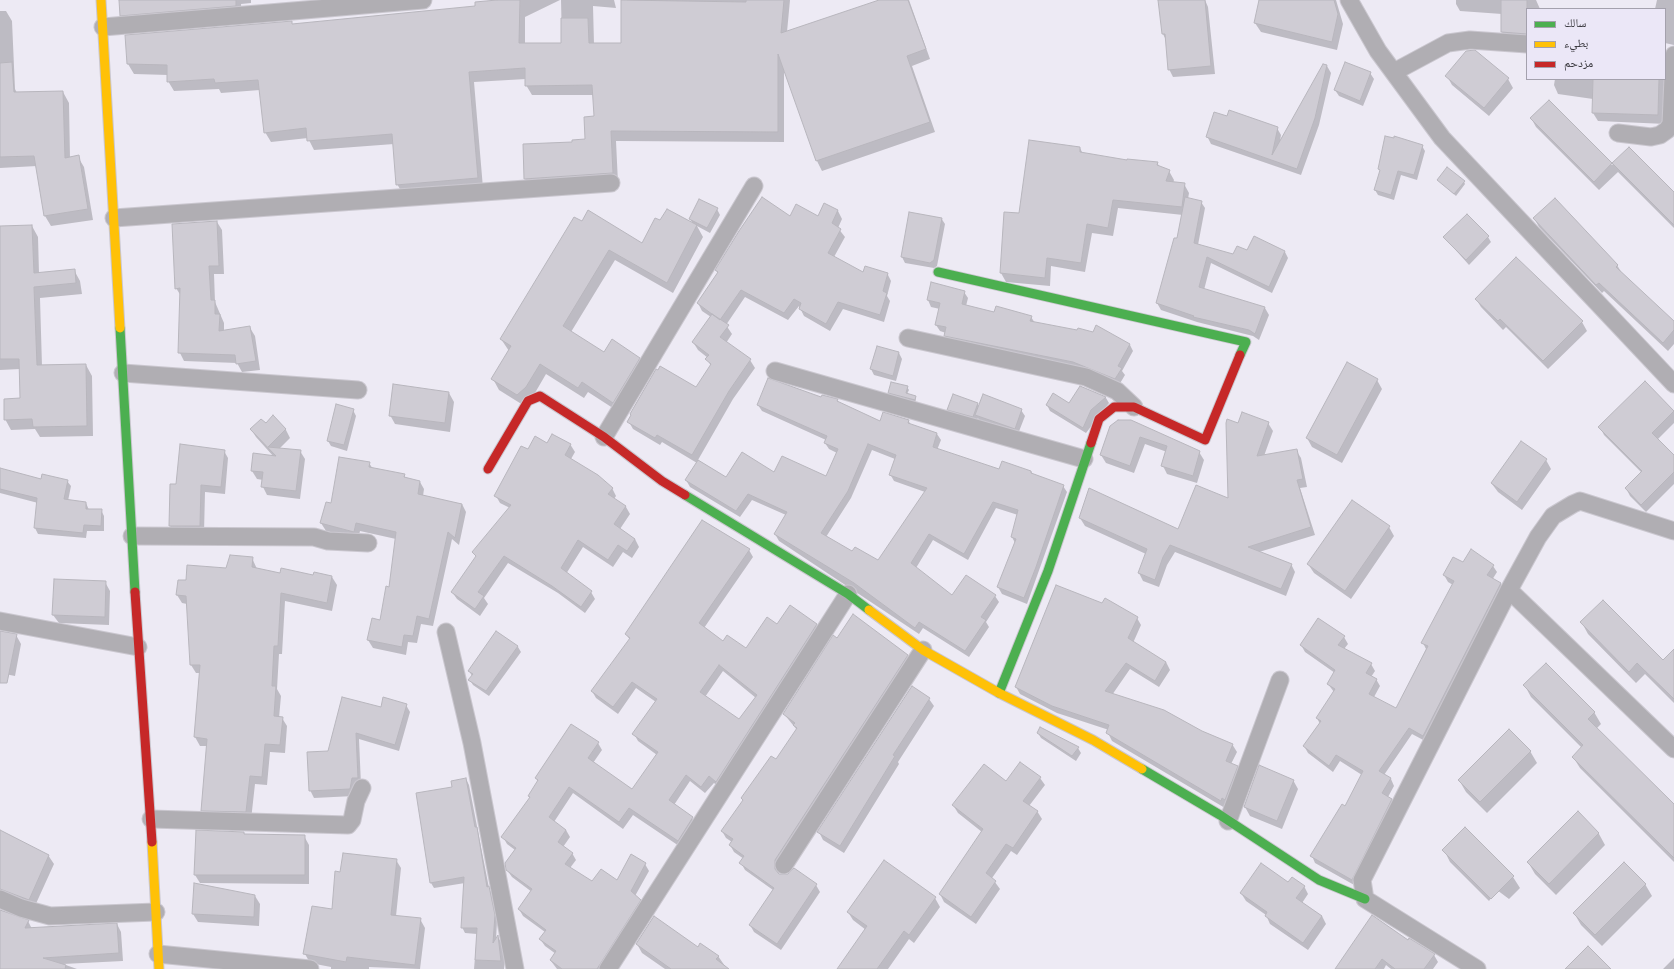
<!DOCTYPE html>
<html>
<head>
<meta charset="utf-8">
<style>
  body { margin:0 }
  #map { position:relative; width:1674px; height:969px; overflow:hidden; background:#edeaf4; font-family:"Alegreya Sans","Noto Naskh Arabic",sans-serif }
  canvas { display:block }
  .legend { position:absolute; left:1526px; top:8px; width:140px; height:72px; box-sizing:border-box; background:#ebe7f7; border:1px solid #a4a1ad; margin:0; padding:5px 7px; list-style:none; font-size:12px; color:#3a393f }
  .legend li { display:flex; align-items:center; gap:8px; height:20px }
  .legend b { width:20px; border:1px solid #a4a1ad }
</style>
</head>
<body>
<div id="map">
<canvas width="1674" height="969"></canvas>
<ul class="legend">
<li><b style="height:5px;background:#4caf50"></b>سالك</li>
<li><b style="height:5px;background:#ffc107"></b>بطيء</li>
<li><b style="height:5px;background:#c62828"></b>مزدحم</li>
</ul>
</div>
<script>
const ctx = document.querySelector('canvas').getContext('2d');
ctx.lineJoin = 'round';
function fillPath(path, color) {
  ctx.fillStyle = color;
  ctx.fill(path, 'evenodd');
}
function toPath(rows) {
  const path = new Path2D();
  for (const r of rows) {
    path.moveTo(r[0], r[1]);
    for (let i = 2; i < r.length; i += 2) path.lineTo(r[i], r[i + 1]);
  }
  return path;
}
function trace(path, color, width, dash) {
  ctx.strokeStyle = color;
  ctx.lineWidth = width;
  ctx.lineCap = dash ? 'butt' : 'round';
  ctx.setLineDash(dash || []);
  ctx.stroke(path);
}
fillPath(toPath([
  [120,0,251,0,251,3,241,4,242,16,127,25,121,15],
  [510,0,560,0,525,17,525,44,562,44,561,0,614,0,616,8,593,6,594,44,622,44,627,41,627,0,790,0,787,32,882,0,909,0,930,59,912,66,935,132,822,171,817,161,784,67,784,142,616,141,618,183,531,189,525,179,573,143,586,140,595,117,594,95,532,95,526,85,526,79,474,82,483,188,403,194,397,184,394,144,314,150,308,138,271,142,265,132,260,90,221,93,219,89,174,91,168,81,168,75,134,74,128,64,126,36,291,22,293,25,476,7],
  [1159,0,1205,0,1208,7,1215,74,1173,77,1169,69,1166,40,1163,34],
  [1260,0,1336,0,1343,24,1337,50,1261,32,1255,23],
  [1456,0,1536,0,1540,9,1527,9,1527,40,1506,39,1502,32,1502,14,1460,11,1456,4],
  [1657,0,1674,0,1674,45,1665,43,1665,9,1655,9],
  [0,11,6,11,12,21,15,89,17,93,63,92,69,103,70,158,78,157,84,167,93,220,51,226,45,216,37,166,0,168],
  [1327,66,1331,73,1319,125,1301,175,1211,144,1207,136,1277,128,1281,135,1280,141],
  [1370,73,1374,79,1363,106,1339,96,1335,90],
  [1447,76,1508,79,1513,88,1489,116,1452,85],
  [1555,79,1665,79,1666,124,1598,121,1593,113,1593,99,1558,94,1554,85],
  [1549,101,1612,165,1629,148,1674,193,1674,228,1618,172,1599,190,1536,127,1531,118],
  [1422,146,1425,151,1417,180,1401,175,1394,200,1378,195,1375,190,1381,172,1379,169],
  [1080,148,1083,154,1128,161,1157,163,1160,167,1169,171,1174,180,1173,183,1184,184,1189,193,1188,199,1201,202,1205,208,1198,245,1234,255,1247,251,1285,252,1288,258,1272,293,1211,263,1204,290,1265,308,1269,315,1259,340,1253,336,1197,322,1161,310,1157,303,1178,240,1183,215,1118,208,1113,236,1092,233,1085,272,1051,266,1050,286,1006,282,1001,273,1020,214],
  [1438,180,1464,182,1465,184,1456,196],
  [824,204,838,211,842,219,838,228,845,237,834,257,864,274,887,273,891,281,887,296,890,301,884,322,843,309,830,331,804,316,799,306,788,320,745,297,726,325,732,334,726,343,750,360,755,368,733,399,698,460,726,478,775,474,826,478,837,453,829,449,825,443,826,440,762,411,758,405,821,399,837,400,839,403,881,422,908,420,911,425,937,434,941,440,937,450,1000,471,1031,471,1033,475,1063,486,1067,492,1027,604,1002,594,998,587,1015,543,1012,537,1018,515,996,508,968,560,933,540,916,568,952,596,995,596,999,602,986,622,989,627,969,657,923,628,919,634,779,541,775,534,786,515,752,500,740,517,690,487,686,480,697,463,662,442,660,445,633,429,629,422,696,388,711,366,707,359,708,358,698,350,693,342,711,317,702,311,698,303,718,274,716,270,790,217,818,217],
  [872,450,895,459,890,474,894,481,925,492,878,561,853,553,826,537,851,498],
  [717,209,720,215,710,233,697,226,703,237,673,293,615,260,571,332,604,353,639,358,645,369,619,412,588,392,584,398,546,374,532,398,523,405,499,390,493,379,509,351,501,339,582,223,642,244,661,222,693,224,690,219],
  [910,213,941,218,945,224,937,266,934,268,905,263,902,257],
  [1534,218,1617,265,1623,275,1674,323,1674,344,1668,351,1604,291,1602,293,1539,227],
  [217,222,222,230,224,274,214,274,215,302,224,323,224,332,250,328,255,336,260,370,242,372,237,363,184,361,180,353,181,296,176,288],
  [32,226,38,237,39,273,74,270,80,281,82,294,40,298,42,366,86,365,92,376,93,436,40,437,35,429,11,430,5,419,21,399,20,369,0,370,0,227],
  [1444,237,1488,237,1491,242,1469,265],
  [932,283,964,292,968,298,966,306,995,313,1031,317,1035,323,1130,345,1133,351,1122,371,1125,375,1119,385,949,342,945,336,946,333,940,331,936,325,940,309,931,307,928,300],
  [1476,299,1582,322,1587,331,1548,369,1506,327,1503,330,1481,307],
  [877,347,899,353,902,359,896,381,874,375,871,369],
  [1348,364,1377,380,1382,389,1342,463,1312,447,1307,438],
  [907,387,909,390,907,394,915,397,916,402,891,395,889,393],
  [1081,387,1106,398,1109,403,1086,433,1050,411,1047,405,1070,405],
  [449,393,454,402,450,432,395,424,390,415],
  [977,403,979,407,1021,410,1025,416,1018,434,979,421,978,418,976,422,952,415,948,410],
  [353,410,356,416,347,451,331,446,328,441],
  [1674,411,1674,423,1657,440,1674,457,1674,484,1646,512,1630,496,1626,488,1642,473,1604,435,1600,427],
  [273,417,286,430,290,438,279,449,300,451,305,459,300,499,267,495,263,487,263,480,257,479,252,471,274,457,256,437,251,429,265,425],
  [1268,423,1273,431,1264,456,1296,450,1301,458,1307,487,1300,488,1315,535,1259,552,1291,564,1295,572,1286,596,1175,552,1167,565,1159,587,1143,581,1139,573,1146,554,1085,526,1080,518,1179,530,1229,500],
  [1111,427,1199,452,1204,460,1197,483,1167,474,1163,466,1167,452,1145,444,1134,473,1106,463,1101,455],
  [548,444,570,444,575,452,571,459,612,488,616,496,614,499,626,507,630,514,620,529,635,539,639,547,632,558,623,552,613,567,583,547,566,574,591,592,595,599,585,613,558,593,508,563,484,598,488,604,480,616,457,599,452,592,476,557,474,553,510,508,500,503,496,496,528,450],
  [224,451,228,458,225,494,205,492,204,533,174,533,170,526,177,485],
  [1546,460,1551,469,1522,510,1498,492,1492,484],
  [369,463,373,469,404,475,406,479,420,482,424,489,423,496,462,504,466,512,459,545,452,539,433,626,421,624,417,643,408,642,406,655,373,648,368,640,381,621,390,588,396,539,360,531,358,539,326,531,321,523,332,504],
  [0,469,42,480,67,481,71,486,68,501,86,503,89,510,101,510,104,516,104,531,87,531,86,538,38,534,35,528,38,503,0,493],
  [1389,527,1394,536,1351,599,1314,573,1308,564],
  [749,550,753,557,704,628,723,642,746,649,777,625,816,624,820,632,720,788,714,783,705,793,690,781,674,805,692,818,696,825,682,848,633,815,623,829,573,793,554,822,566,830,570,837,563,847,572,853,576,860,570,868,592,883,617,882,645,864,649,871,635,896,644,907,606,969,557,969,551,961,556,954,545,946,540,939,545,932,523,916,519,909,532,892,512,877,507,870,515,850,507,844,503,837,530,798,529,796,538,782,536,778,598,743,602,750,593,763,633,790,657,755,638,741,634,734,656,702,636,688,618,714,596,698,592,691,630,640,626,634],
  [723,671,756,698,739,721,705,697],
  [252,558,257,569,281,574,332,577,337,585,332,611,285,601,282,654,279,654,277,689,281,696,279,718,282,718,287,726,285,753,270,752,267,785,255,784,251,820,207,819,202,810,208,746,200,746,195,737,201,673,196,673,191,665,187,604,182,603,177,595,187,581,227,569],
  [1463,564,1493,566,1497,572,1492,580,1501,584,1504,591,1427,742,1412,734,1384,775,1391,779,1394,786,1388,797,1391,799,1395,806,1356,886,1315,863,1312,856,1345,807,1362,775,1340,761,1333,772,1308,753,1304,746,1320,724,1317,718,1334,692,1328,684,1335,673,1305,652,1301,645,1344,637,1348,644,1344,649,1371,664,1375,671,1371,677,1376,679,1380,686,1374,697,1396,710,1426,649,1423,643,1453,585,1448,582,1444,575],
  [105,582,110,591,109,625,59,623,53,615],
  [1137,618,1141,625,1133,643,1166,662,1170,670,1159,687,1130,669,1112,695,1232,744,1237,752,1231,764,1237,767,1241,774,1225,808,1112,741,1108,733,1109,730,1057,713,1020,694,1016,687],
  [1582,623,1663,662,1674,651,1674,703,1645,674,1636,683,1588,634],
  [0,632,16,635,21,644,15,676,0,673],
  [497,632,518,647,521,652,489,696,473,685,470,680,472,676,469,671],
  [837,639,907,655,911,662,779,867,779,875,816,885,820,892,781,950,754,932,750,925,773,890,745,870,741,863,744,859,734,852,730,845,732,842,726,838,722,831,743,801,742,798,776,760,797,730,784,714],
  [1525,686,1594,712,1601,724,1596,729,1674,805,1674,862,1580,768,1573,757,1582,748,1531,697],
  [929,699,934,706,898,762,899,764,844,853,823,840,819,832],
  [406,705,410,712,399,751,359,739,361,785,354,796,314,798,310,790,329,752,381,708],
  [1038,733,1078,748,1081,753,1076,761,1041,738],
  [1530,751,1537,763,1487,813,1466,792,1459,780],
  [1040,778,1045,785,1029,806,1037,811,1042,819,1017,855,1011,851,992,878,1000,889,976,924,944,902,940,894,982,832,958,813,953,805,1006,783],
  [466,779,469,785,489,888,491,892,497,921,496,940,498,937,501,942,505,960,504,969,474,969,477,934,465,933,462,927,465,883,434,888,431,883,417,794,453,788],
  [1293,780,1298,789,1282,829,1250,816,1245,807],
  [1578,813,1599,834,1605,845,1556,895,1535,874,1528,862],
  [0,831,48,855,54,864,34,908,0,891],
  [244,833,245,835,304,836,309,845,309,884,200,883,195,875],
  [1444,850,1513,877,1520,888,1509,899,1497,890,1489,901,1450,862],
  [396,860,401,868,396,916,420,919,425,928,420,969,369,967,369,969,331,969,331,967,310,963,305,954,333,911],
  [1288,883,1304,886,1308,894,1302,903,1322,916,1326,924,1308,950,1270,924,1266,915,1246,901,1241,893],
  [1645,884,1652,896,1602,946,1581,925,1574,913],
  [255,896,260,904,259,926,198,922,193,914],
  [935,898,940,907,914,943,909,939,888,969,839,969,866,930,853,920,848,912],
  [0,910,28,921,32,929,117,924,121,932,123,961,63,964,77,969,0,969],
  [1408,941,1434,955,1438,962,1433,969,1391,969,1386,965,1384,969,1337,969],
  [637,944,698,948,718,956,727,969,665,969,642,953],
  [1674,958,1674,969,1663,969]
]), '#0003');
const building = toPath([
  [119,0,236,0,236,6,120,16,119,0],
  [497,0,520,0,519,43,561,43,561,18,588,18,589,43,621,43,621,0,746,2,746,0,784,0,781,33,879,0,908,0,926,49,907,56,930,122,816,161,778,54,778,132,611,131,613,173,524,179,523,144,572,142,572,140,585,139,584,117,594,116,592,85,525,86,525,68,469,72,478,178,396,185,392,134,307,141,306,128,264,133,258,80,215,83,214,79,167,82,167,65,127,64,125,35,292,21,292,24,475,6,475,2,497,0],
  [1158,0,1205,0,1211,66,1168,70,1165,34,1162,34,1158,0],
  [1259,0,1334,0,1338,14,1332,42,1254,23,1259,0],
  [1501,0,1527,0,1527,34,1501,32,1501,0],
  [1475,50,1509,78,1484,108,1445,76,1466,51,1475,50],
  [12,62,14,92,63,91,65,158,79,155,88,209,44,216,34,156,0,157,0,63,12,62],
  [1345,62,1371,72,1360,101,1334,90,1345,62],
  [1323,64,1327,65,1315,118,1297,169,1206,137,1214,112,1227,116,1229,110,1278,127,1272,155,1323,64],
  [1593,79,1659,79,1658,115,1592,113,1593,79],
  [1549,100,1612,163,1594,182,1530,118,1549,100],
  [1385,136,1394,138,1394,136,1423,145,1414,175,1398,171,1391,195,1374,190,1380,170,1378,169,1385,136],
  [1029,140,1080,147,1080,152,1127,160,1127,159,1158,162,1157,165,1170,170,1166,181,1185,183,1182,207,1113,200,1108,228,1087,224,1081,263,1047,258,1045,278,1000,273,1004,212,1019,213,1029,140],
  [1629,147,1674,192,1674,225,1612,163,1629,147],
  [1447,167,1465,181,1454,194,1437,180,1447,167],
  [762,197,790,216,796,204,818,216,824,203,838,210,832,223,841,229,828,253,863,272,865,266,888,273,883,291,887,293,880,315,838,302,826,324,799,309,801,303,794,299,784,313,741,290,720,320,697,303,718,272,715,270,739,231,762,197],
  [1185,197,1202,201,1194,243,1233,254,1237,246,1247,250,1254,236,1285,251,1269,287,1207,257,1199,287,1265,307,1255,334,1249,330,1193,317,1194,316,1156,303,1174,238,1177,238,1185,197],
  [1555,198,1618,265,1616,267,1674,321,1674,330,1663,343,1599,283,1596,285,1533,218,1555,198],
  [699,199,718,208,707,228,689,219,699,199],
  [667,209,697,225,667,283,609,250,563,326,604,352,612,339,640,358,613,403,582,382,578,388,540,364,526,387,517,395,491,379,511,346,500,339,574,217,582,221,588,210,642,243,655,218,660,220,667,209],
  [909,212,942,218,934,260,930,263,901,257,909,212],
  [1467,214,1489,236,1466,260,1443,237,1467,214],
  [217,221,219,266,209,266,211,300,215,300,215,314,220,314,219,331,250,326,256,361,236,364,235,355,178,353,180,288,175,289,172,224,217,221],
  [32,225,34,273,75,269,76,283,34,287,37,365,86,364,87,426,33,427,32,419,4,420,4,399,20,398,19,359,0,359,0,226,32,225],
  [1516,257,1583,321,1543,361,1500,319,1498,321,1475,299,1516,257],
  [931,282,965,291,962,304,994,312,996,306,1032,316,1030,321,1077,330,1078,328,1093,332,1096,325,1130,344,1118,366,1122,368,1115,379,1073,362,944,336,946,327,935,325,940,303,927,300,931,282],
  [712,314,729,325,720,337,751,359,729,391,692,455,657,435,655,438,627,422,631,415,630,414,656,369,658,370,660,366,696,387,711,364,705,359,709,355,692,342,712,314],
  [877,346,899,352,893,376,870,369,877,346],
  [1347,362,1378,379,1337,455,1306,438,1347,362],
  [768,378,821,397,822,395,838,399,837,401,880,421,883,412,909,420,908,423,937,433,933,447,999,469,1002,461,1031,471,1031,473,1064,485,1036,567,1024,598,997,587,1016,539,1011,537,1018,510,993,502,964,554,929,534,911,563,952,595,966,575,996,595,981,617,986,620,965,651,919,622,915,628,854,583,774,534,787,512,748,494,736,511,685,480,698,460,726,477,742,452,774,472,782,456,826,476,838,449,824,443,827,436,757,405,768,378],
  [868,444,896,455,889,475,927,488,878,560,855,547,852,551,821,533,848,491,868,444],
  [1645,381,1674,411,1652,433,1674,455,1674,472,1641,505,1625,488,1642,471,1598,427,1645,381],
  [891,382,908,386,906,393,916,396,915,400,888,393,891,382],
  [393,384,449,392,445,423,389,416,393,384],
  [1080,386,1106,397,1091,410,1083,428,1046,405,1053,393,1069,403,1080,386],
  [953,394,978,403,973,417,947,410,953,394],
  [983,394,1022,409,1015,429,975,415,983,394],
  [336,404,354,409,344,445,327,441,336,404],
  [1242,412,1269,422,1257,456,1297,449,1303,479,1297,480,1311,527,1248,547,1292,564,1281,589,1170,545,1163,557,1155,580,1138,573,1147,549,1079,518,1089,488,1178,529,1196,485,1228,498,1226,423,1227,419,1238,423,1242,412],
  [273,415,286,429,268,447,301,450,296,491,261,487,263,472,251,471,253,453,276,456,250,429,261,419,266,423,273,415],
  [1118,420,1131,420,1200,451,1193,476,1161,466,1167,446,1140,437,1130,466,1100,455,1110,426,1118,420],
  [552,434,571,444,565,455,598,475,613,488,608,494,626,506,614,524,635,539,627,551,618,545,608,560,578,540,561,568,592,591,581,607,552,586,504,556,478,592,484,596,475,609,451,592,476,556,472,552,511,505,494,496,521,446,528,449,535,436,547,443,552,434],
  [1521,441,1547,459,1517,502,1491,483,1521,441],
  [180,444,225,450,221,487,201,485,200,526,169,526,170,484,176,484,180,444],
  [339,457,370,462,369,467,405,474,404,477,420,481,418,494,462,504,455,538,448,532,429,619,417,616,413,636,404,635,402,647,367,640,372,618,380,620,386,586,389,587,396,532,356,523,354,532,320,523,326,502,331,503,339,457],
  [0,468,41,479,42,474,68,480,64,499,86,502,86,509,102,509,101,526,84,525,83,533,34,528,37,498,0,489,0,468],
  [1352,500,1390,526,1345,591,1307,564,1352,500],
  [702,520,750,549,699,623,723,641,727,635,746,648,767,617,777,624,790,605,817,624,716,782,709,776,701,787,686,775,669,800,693,817,678,841,629,808,619,822,569,787,549,817,566,830,558,842,573,853,565,864,592,881,601,869,617,880,631,854,646,863,631,891,641,900,597,969,562,969,550,960,556,951,539,939,546,930,518,909,532,889,506,870,505,863,516,848,501,837,530,797,528,796,538,780,535,778,571,724,599,742,588,758,632,789,658,752,632,734,657,699,632,682,613,707,591,691,630,638,625,634,702,520],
  [719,665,757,695,739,719,700,692,719,665],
  [1471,549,1494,565,1487,575,1501,583,1423,736,1409,728,1379,771,1391,778,1382,793,1392,799,1352,880,1310,856,1342,804,1345,806,1363,771,1336,755,1329,766,1303,746,1321,721,1316,718,1335,689,1327,684,1335,670,1300,645,1318,618,1345,636,1338,645,1372,663,1366,673,1377,679,1369,694,1396,708,1428,646,1421,643,1454,581,1443,575,1453,557,1463,562,1471,549],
  [230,555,253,557,252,567,280,573,281,568,313,575,314,572,332,576,327,603,281,593,278,646,274,646,272,686,276,686,274,716,283,717,280,745,265,744,262,777,250,776,246,812,201,811,207,739,194,737,200,665,190,665,186,596,176,595,178,580,186,580,187,565,226,568,230,555],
  [54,579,106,581,105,617,52,615,54,579],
  [1056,585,1102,603,1105,598,1138,617,1128,638,1166,662,1155,681,1126,663,1105,691,1164,710,1202,731,1233,744,1226,761,1238,766,1225,800,1222,798,1221,801,1106,733,1109,725,1052,706,1015,687,1056,585],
  [1603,600,1663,660,1674,649,1674,699,1637,663,1629,672,1580,622,1603,600],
  [853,614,908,655,775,860,775,869,779,874,788,874,794,868,817,884,777,944,749,925,774,888,739,863,744,856,729,845,733,839,721,831,743,800,741,798,771,756,776,759,797,728,793,725,795,723,783,714,833,635,837,638,853,614],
  [0,631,17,634,7,683,0,683,0,631],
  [496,631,518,646,486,691,468,680,473,674,468,671,496,631],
  [1546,663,1595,712,1588,719,1674,804,1674,858,1572,757,1583,745,1523,685,1546,663],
  [912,686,930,698,893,755,895,756,840,846,817,832,912,686],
  [342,697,381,707,383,697,407,704,395,745,356,733,358,778,352,778,350,789,309,791,307,752,328,751,342,697],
  [1040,727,1079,747,1072,756,1037,733,1040,727],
  [1509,729,1531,751,1480,802,1458,780,1509,729],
  [1020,762,1041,777,1023,801,1038,811,1013,848,1006,844,986,873,996,881,971,917,939,894,983,829,952,805,984,764,1006,781,1020,762],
  [1259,765,1294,780,1277,821,1244,807,1259,765],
  [466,778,475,827,477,827,487,887,489,886,495,915,493,943,498,935,501,961,475,960,477,928,461,928,464,877,430,883,416,793,452,787,451,781,466,778],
  [1578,811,1599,833,1549,884,1527,862,1578,811],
  [1465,827,1514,876,1491,899,1442,850,1465,827],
  [0,830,49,855,29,900,0,889,0,830],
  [196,830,244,832,244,834,305,835,305,875,194,875,196,830],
  [343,853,397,859,391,915,421,918,415,965,347,957,346,962,303,954,312,906,332,909,335,871,340,872,343,853],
  [884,860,936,897,909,935,904,931,877,969,837,969,867,926,847,912,884,860],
  [1624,862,1646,884,1595,935,1573,913,1624,862],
  [1261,863,1288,882,1292,877,1305,886,1296,898,1322,916,1303,943,1265,916,1267,912,1240,893,1261,863],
  [194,883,255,895,254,917,192,914,194,883],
  [0,910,29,920,25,928,117,923,119,953,43,958,66,965,65,969,0,969,0,910],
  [1372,915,1408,940,1409,938,1435,954,1424,969,1395,969,1382,959,1375,969,1335,969,1372,915],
  [654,916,698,947,700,943,719,956,716,959,729,969,671,969,636,944,654,916],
  [1588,946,1611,969,1565,969,1588,946]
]);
fillPath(building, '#cfccd4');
trace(building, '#b8b6bd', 1);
const street = toPath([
  [1349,0,1378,51,1442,138,1674,384],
  [103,27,423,0],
  [1394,72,1448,43,1470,40,1527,44],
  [1618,133,1651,137,1660,135,1667,130,1671,124,1674,55],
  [114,218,611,183],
  [908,338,1086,377,1117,391,1134,407],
  [775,371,1084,459],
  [123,373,358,390],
  [604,437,754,186],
  [132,536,314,537,328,541,368,543],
  [1509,590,1674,749],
  [0,621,138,647],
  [446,632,472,743,515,969],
  [151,819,348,825,352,820,356,801,362,788],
  [1228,821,1280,680],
  [784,865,923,650],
  [0,899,21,908,50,916,156,912],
  [158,954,310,969],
  [608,969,848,594],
  [1477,969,1365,899,1362,880,1509,590,1538,537,1553,516,1573,504,1580,501,1674,531]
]);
const fast = toPath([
  [938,272,1246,342,1240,355],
  [120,328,135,592],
  [685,495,848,594,869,610],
  [999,693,1048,571,1091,443],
  [1142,769,1220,815,1319,880,1365,899]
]);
const slow = toPath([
  [101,0,120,328],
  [869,610,923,650,999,693,1093,740,1142,769],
  [152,842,159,969]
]);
const jam = toPath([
  [1091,443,1099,419,1114,407,1134,407,1205,440,1240,355],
  [488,469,528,401,540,396,604,437,662,481,685,495],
  [135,592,152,842]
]);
trace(street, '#cac7cf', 19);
trace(fast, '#cac7cf', 11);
trace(slow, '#cac7cf', 11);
trace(jam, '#cac7cf', 11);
trace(street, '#b0aeb3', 17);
trace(fast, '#4caf50', 9);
trace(slow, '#ffc107', 9);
trace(jam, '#c62828', 9);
</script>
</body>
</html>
